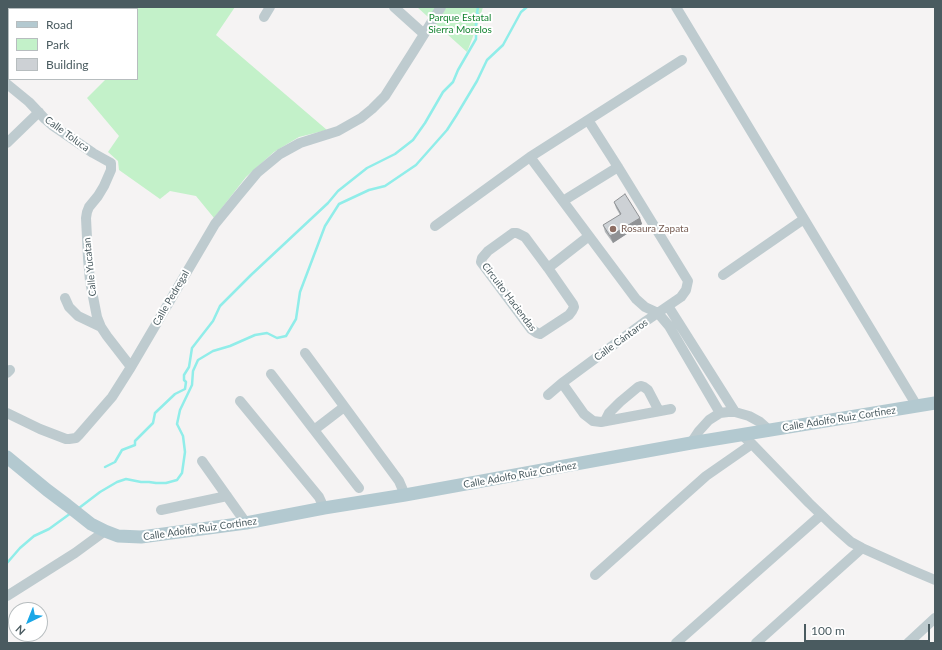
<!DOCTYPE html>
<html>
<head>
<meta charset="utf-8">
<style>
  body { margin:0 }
  #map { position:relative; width:942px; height:650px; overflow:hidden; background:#f5f3f3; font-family:Lato,sans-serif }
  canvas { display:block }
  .frame { position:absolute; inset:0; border:8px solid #4a5b60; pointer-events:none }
  .legend { position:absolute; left:8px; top:8px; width:130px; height:72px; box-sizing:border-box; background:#fff; border:1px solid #b7bdbf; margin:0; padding:5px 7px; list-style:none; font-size:12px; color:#4a5b60 }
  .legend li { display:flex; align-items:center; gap:8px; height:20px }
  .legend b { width:20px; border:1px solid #b7bdbf }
  .north { position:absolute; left:8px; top:602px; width:40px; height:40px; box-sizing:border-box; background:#fff; border:1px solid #b7bdbf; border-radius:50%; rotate:223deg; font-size:11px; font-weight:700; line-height:16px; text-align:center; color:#4a5b60 }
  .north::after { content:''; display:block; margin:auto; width:14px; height:18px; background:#1aa7e7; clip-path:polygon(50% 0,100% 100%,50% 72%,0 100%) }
  .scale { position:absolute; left:804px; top:624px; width:126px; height:18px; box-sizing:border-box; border:2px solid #4a5b60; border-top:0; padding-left:5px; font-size:12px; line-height:14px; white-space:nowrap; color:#4a5b60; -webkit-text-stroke:3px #fff; paint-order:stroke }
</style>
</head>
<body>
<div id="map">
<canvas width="942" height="650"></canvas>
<div class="frame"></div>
<ul class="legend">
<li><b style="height:5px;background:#b3c9d0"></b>Road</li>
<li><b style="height:11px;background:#c3f1c9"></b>Park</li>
<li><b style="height:11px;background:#cdd1d5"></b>Building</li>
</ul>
<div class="north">N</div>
<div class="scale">100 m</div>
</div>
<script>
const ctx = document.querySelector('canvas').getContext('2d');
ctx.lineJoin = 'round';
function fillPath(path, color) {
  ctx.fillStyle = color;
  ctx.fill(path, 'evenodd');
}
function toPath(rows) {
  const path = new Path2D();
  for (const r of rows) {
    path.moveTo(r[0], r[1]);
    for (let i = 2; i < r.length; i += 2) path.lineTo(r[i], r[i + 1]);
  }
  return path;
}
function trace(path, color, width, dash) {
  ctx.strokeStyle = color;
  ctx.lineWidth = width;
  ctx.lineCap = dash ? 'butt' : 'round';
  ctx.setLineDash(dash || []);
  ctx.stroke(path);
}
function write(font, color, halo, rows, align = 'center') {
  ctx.font = font + ' Lato,sans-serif';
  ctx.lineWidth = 4;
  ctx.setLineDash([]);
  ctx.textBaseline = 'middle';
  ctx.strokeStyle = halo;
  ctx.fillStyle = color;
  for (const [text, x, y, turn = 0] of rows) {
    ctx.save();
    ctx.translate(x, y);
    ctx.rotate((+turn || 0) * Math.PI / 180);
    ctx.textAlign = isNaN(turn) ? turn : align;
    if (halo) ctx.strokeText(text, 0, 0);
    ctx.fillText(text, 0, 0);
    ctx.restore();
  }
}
fillPath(toPath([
  [77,7,235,7,216,35,327,130,299,137,274,152,246,177,214,218,196,196,170,191,160,199,119,170,118,161,108,152,119,136,87,98,106,79,137,79,137,9,78,9],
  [417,7,483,7,479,21,467,52]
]), '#c3f1c9');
trace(toPath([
  [105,467,115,462,122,450,135,445,135,441,153,423,155,413,175,394,185,389,186,382,184,380,184,375,189,367,192,348,213,321,220,306,251,275,328,203,338,191,367,168,395,154,413,140,425,123,443,92,453,82,458,70,476,39,476,24,479,16,477,13,478,7],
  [79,508,100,492,117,482,126,479,141,482,149,482,156,483,166,483,177,480,182,473,185,452,183,436,177,424,180,410,192,385,193,371,198,360,213,351,230,346,255,335,267,333,277,338,286,336,296,319,300,292,325,226,339,204,369,190,385,186,416,165,447,130,456,116,477,81,487,60,503,45,521,12,527,7],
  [7,563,20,548,34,536,49,529,71,513]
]), '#90ede9', 2.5);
trace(toPath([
  [394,7,424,34],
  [676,7,917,406],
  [264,17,270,7],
  [7,84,29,102,45,119,52,125,93,153,111,163,111,170,104,186,98,196,89,207,87,212,86,218,88,258,90,281,97,317,101,327,107,336,131,367],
  [7,143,39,112],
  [530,157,636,299,645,307,658,313,669,326,720,413],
  [563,201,618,167],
  [435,226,530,157,682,60],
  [513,233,517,233,525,237,548,268,573,304,574,307,572,311,569,315,540,334,537,333,531,329,481,262,482,258,488,251,513,233],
  [548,268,589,236],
  [723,275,804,219],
  [65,298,69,307,78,316,101,327],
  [668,306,735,412],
  [305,353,399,481,405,495],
  [7,373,10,370],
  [271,374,314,430,344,407],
  [562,383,584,414,593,421,601,422,671,409],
  [548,395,562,383,646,321,681,297,686,290,688,281,618,167,588,120],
  [240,401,319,497,324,508],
  [7,413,40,429,66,439,69,439,76,438,79,435,112,397,131,367,215,224,237,197,257,173,280,154,300,143,338,131,361,118,372,109,385,96,413,52,441,7],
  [605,421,609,413,620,402,638,387,641,386,644,387,648,390,659,411],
  [314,430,359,488],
  [742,435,752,444,809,503,833,526,851,542,862,548,909,569,935,580],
  [691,443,699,431,709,420,720,413,728,412,735,412,749,416,760,422,769,430],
  [202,461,246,523],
  [161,510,227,496],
  [595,575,706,476,752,444],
  [7,596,75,553,105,531],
  [676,643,821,515],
  [756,643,862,548],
  [908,643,935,618]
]), '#becbcf', 10);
trace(toPath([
  [7,457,47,490,67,505,91,524,105,531,118,536,141,537,246,523,324,508,405,495,691,443,935,403]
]), '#b3c9d0', 13);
fillPath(toPath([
  [614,202,640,218,642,224,613,243,605,232,603,225,620,215,616,208]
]), '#b0b4b7');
fillPath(toPath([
  [640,218,642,224,613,243,610,236]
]), '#909295');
const building = toPath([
  [625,194,640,218,610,236,603,225,621,214,614,202,625,194]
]);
fillPath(building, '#cdd1d5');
trace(building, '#909295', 1);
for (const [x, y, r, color] of [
  [613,229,4,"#8d6e63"]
]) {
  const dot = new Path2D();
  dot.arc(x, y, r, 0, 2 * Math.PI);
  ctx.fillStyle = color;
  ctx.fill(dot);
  trace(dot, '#fff', 1.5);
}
write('10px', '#178533', '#fff', [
  ["Parque Estatal",460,18],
  ["Sierra Morelos",460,30]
]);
write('10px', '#4a5b60', '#fff', [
  ["Calle Toluca",67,134,36],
  ["Calle Yucatan",90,267,-96],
  ["Circuito Haciendas",509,297,53],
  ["Calle Pedregal",171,298,-60],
  ["Calle Cántaros",621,340,-36],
  ["Calle Adolfo Ruiz Cortinez",839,419,-9],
  ["Calle Adolfo Ruiz Cortinez",520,475,-10],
  ["Calle Adolfo Ruiz Cortinez",200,529,-8]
]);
write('10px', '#785e54', '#fff', [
  ["Rosaura Zapata",621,229]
], 'left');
</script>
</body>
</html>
